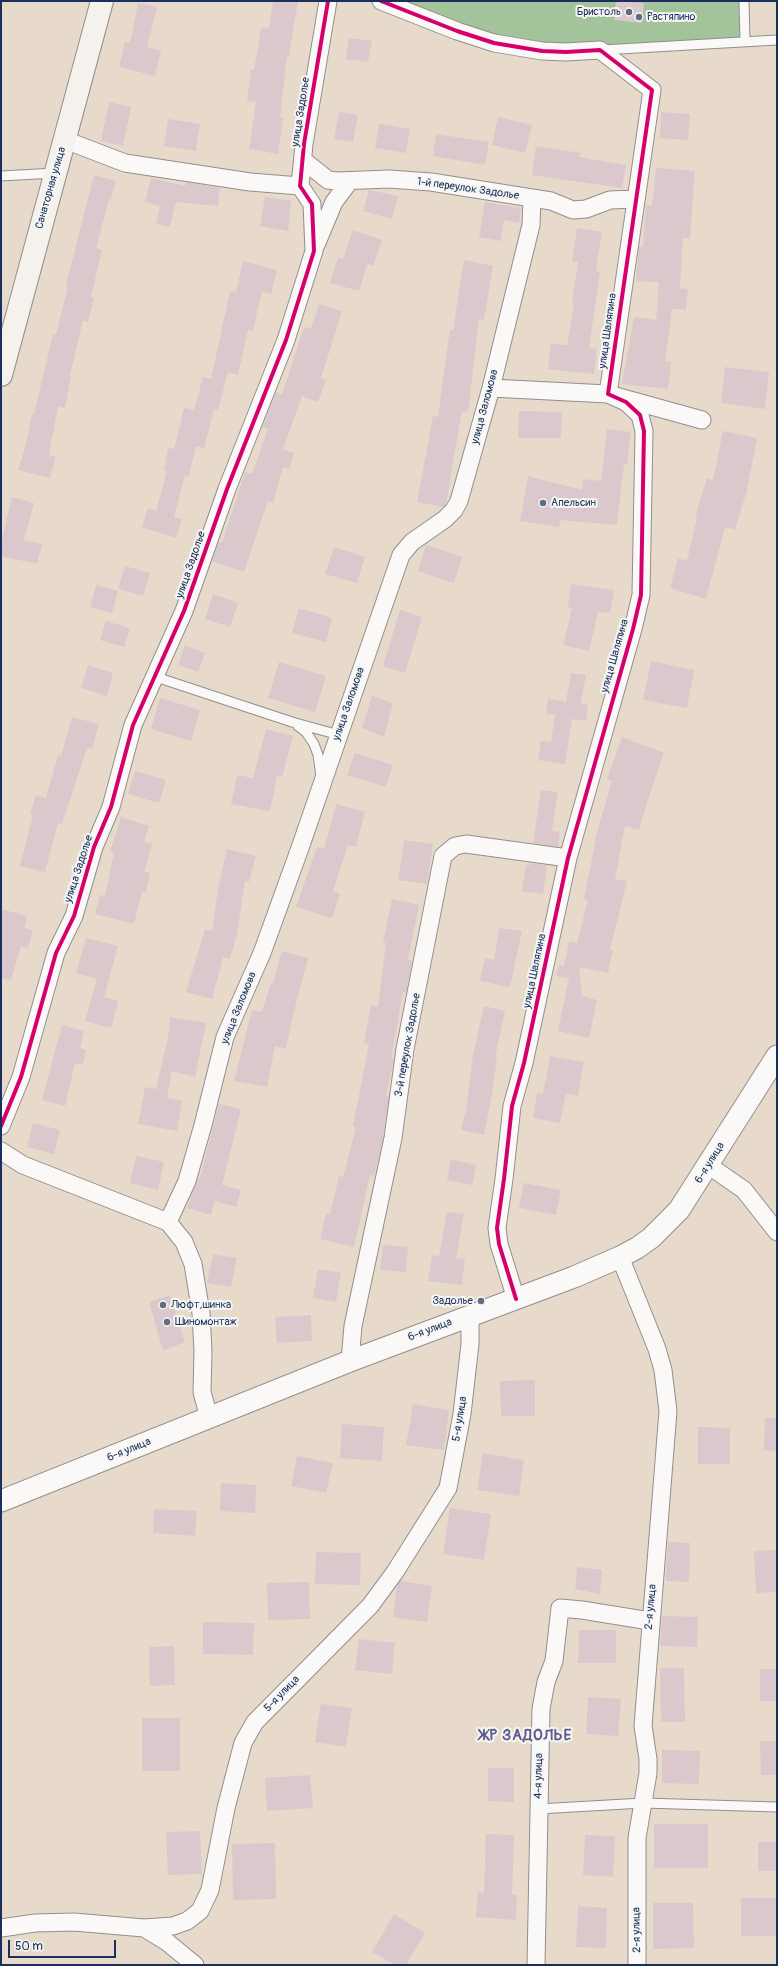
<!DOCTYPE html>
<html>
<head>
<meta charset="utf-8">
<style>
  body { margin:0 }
  #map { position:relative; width:778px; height:1966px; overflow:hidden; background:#e7dacb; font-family:Pangolin,sans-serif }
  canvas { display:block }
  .frame { position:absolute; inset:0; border:2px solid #1b2f5e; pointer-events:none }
  .scale { position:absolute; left:8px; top:1940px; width:108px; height:18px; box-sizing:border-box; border:2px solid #1b2f5e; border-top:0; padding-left:5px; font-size:12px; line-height:14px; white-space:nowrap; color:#1b2f5e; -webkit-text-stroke:3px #f6f6f2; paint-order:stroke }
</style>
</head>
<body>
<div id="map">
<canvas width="778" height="1966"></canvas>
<div class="frame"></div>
<div class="scale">50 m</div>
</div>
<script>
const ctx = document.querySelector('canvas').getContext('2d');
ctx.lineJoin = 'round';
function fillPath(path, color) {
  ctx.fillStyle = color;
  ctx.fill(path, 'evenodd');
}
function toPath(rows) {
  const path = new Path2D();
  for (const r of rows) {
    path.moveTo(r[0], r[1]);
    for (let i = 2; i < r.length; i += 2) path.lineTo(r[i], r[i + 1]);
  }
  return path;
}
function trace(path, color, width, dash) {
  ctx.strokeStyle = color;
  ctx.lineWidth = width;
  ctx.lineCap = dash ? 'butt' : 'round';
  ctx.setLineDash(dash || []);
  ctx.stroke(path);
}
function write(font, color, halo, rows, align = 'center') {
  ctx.font = font + ' Pangolin,sans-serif';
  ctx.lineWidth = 4;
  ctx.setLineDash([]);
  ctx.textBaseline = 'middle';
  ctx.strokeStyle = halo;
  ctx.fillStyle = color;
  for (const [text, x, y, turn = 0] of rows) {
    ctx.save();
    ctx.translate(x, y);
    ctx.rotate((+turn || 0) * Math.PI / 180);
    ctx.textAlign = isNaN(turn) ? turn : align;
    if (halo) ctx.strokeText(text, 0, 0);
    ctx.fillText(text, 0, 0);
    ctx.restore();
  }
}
fillPath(toPath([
  [381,1,744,1,745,41,542,51]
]), '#a3c39b');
fillPath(toPath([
  [273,1,298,1,289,57,287,57,280,118,283,118,278,154,249,149,256,102,247,101,251,70,254,70,261,28,269,29],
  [616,1,644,3,642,23,614,20],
  [138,3,157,7,147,47,161,51,155,76,119,67,125,42,130,43],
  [349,38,372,41,368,62,346,59],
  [109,102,131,107,123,146,101,141],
  [339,112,358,115,353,142,334,139],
  [661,112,690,114,688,140,660,138],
  [498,117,532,125,525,153,492,145],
  [168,119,200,124,196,151,164,146],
  [379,124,410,129,406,153,375,148],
  [436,134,489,142,485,165,433,156],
  [536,146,580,153,579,157,626,165,622,188,532,175],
  [656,168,695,171,690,239,683,238,680,288,688,289,686,310,672,309,665,361,671,362,668,389,622,384,634,317,656,320,659,282,636,281,639,247,643,247,646,205,652,205],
  [94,175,116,181,111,199,109,199,96,248,102,250,91,297,94,298,88,322,83,320,70,376,71,376,65,408,58,406,49,455,56,457,50,478,18,470,25,448,32,414,34,414,53,334,56,335,68,286,66,285],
  [151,178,185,186,186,182,220,188,218,206,176,202,170,227,156,224,160,206,145,202],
  [369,190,398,196,392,219,363,211],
  [265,197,291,201,288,231,260,226],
  [485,202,521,208,519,223,504,220,501,241,479,237],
  [577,228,602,232,596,271,600,272,589,348,597,349,594,374,548,369,551,344,567,345,574,303,572,303,578,262,572,262],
  [353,230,382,240,373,266,367,264,359,291,330,283,338,257,343,259],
  [464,260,493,266,484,320,479,319,468,412,462,411,446,504,443,507,417,502,433,416,438,417,450,329,453,330],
  [243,261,277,270,271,294,262,291,253,331,248,330,238,375,228,372,218,410,214,409,204,448,196,446,189,476,185,475,174,517,182,519,176,538,142,527,148,508,156,511,167,471,164,470,168,448,174,449,184,408,194,410,203,377,211,379,230,291,236,292],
  [319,304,342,311,321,378,326,380,318,402,302,396,283,449,294,453,289,469,283,467,273,503,268,501,244,572,212,561,219,542,222,543,245,472,252,474,268,429,262,427,276,392,282,395,304,327,311,329],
  [725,367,769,372,765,409,721,403],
  [519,411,562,412,561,438,518,438],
  [607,429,631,432,627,465,624,464,617,525,560,520,559,527,520,521,528,476,582,490,583,479,601,481],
  [723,431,757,438,747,490,735,530,725,527,706,599,670,588,678,558,687,561,697,518,695,517,707,478,713,480],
  [12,497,34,503,24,540,42,544,37,564,1,556,1,543],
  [426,545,462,557,454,583,418,571],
  [334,547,365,557,357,583,325,574],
  [125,566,150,573,143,596,118,589],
  [571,584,614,590,610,613,598,612,589,651,563,645,572,608,568,607],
  [96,585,118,591,112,613,90,607],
  [213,594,238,603,230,627,205,619],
  [299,608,332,618,326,642,292,633],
  [400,610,422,617,405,673,383,666],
  [106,621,130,628,124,647,100,640],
  [185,645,205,653,198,672,178,665],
  [651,661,694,670,687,708,643,700],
  [279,662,326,676,315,712,268,698],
  [88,665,113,673,107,696,81,688],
  [571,673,586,675,581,704,588,705,586,721,572,719,565,764,538,760,541,741,551,742,555,715,546,714,548,699,566,702],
  [372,696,393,703,384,737,362,728],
  [160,698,200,710,191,741,151,729],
  [72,717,99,724,92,749,87,748,62,824,58,823,45,872,20,866,33,815,30,814,36,795,46,798,58,755,61,756],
  [266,729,293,736,282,777,277,776,270,811,231,804,237,775,253,778],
  [622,737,664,753,649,796,639,830,625,826,615,879,627,881,610,950,613,950,608,973,579,967,582,996,597,1000,589,1038,558,1031,569,978,556,976,559,965,564,966,569,941,577,943,588,900,584,899,597,832,612,781,607,779],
  [355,753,393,765,386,787,347,775],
  [135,771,166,780,159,803,128,794],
  [541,790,558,792,552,831,560,832,558,847,533,843],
  [336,804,365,812,356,847,348,845,333,891,340,894,332,918,296,907,317,847,324,849],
  [121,817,149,826,144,842,152,844,144,872,150,873,146,892,142,891,134,924,95,914,100,895,105,896,114,853,110,852],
  [404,840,433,844,427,884,398,880],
  [227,849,256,856,249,882,245,881,237,934,230,959,223,957,212,999,186,992,205,929,212,931,218,889],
  [530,863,547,865,543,894,522,891,526,865,530,865],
  [392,899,419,905,408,960,412,961,406,993,403,992,391,1058,394,1059,386,1096,389,1096,382,1144,374,1176,370,1175,354,1247,320,1239,326,1213,330,1214,339,1176,343,1177,356,1127,353,1126,369,1044,364,1043,371,1005,378,1006,386,943,383,942],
  [1,909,27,916,24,928,33,930,28,948,21,946,11,980,1,978],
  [499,928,522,931,510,987,480,981,485,958,494,960],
  [86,938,118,946,104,997,118,1001,111,1028,85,1021,97,979,76,973],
  [282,951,308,958,292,1019,286,1049,275,1046,267,1087,234,1081,252,1010,262,1012,271,983,273,983],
  [484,1006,505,1011,495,1058,497,1058,492,1094,484,1135,461,1130,466,1110,473,1055],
  [170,1017,206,1023,195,1077,172,1071,167,1098,182,1101,177,1131,138,1124,145,1087,156,1089,168,1038],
  [62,1025,84,1031,80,1048,86,1050,83,1065,75,1063,65,1106,42,1100],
  [550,1056,584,1062,578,1096,566,1094,560,1123,533,1118,537,1093,543,1094],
  [219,1104,241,1109,222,1185,241,1190,236,1207,215,1201,211,1215,187,1208,198,1178,200,1178],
  [33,1123,60,1130,54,1154,27,1147],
  [136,1156,164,1162,158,1190,130,1183],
  [451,1159,476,1165,472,1185,447,1180],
  [524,1183,561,1190,556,1215,519,1208],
  [447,1212,464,1214,456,1258,465,1259,462,1285,428,1281,432,1255,439,1256],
  [383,1245,408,1247,406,1272,380,1270],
  [213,1254,237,1258,231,1287,207,1283],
  [318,1269,341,1273,336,1302,313,1298],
  [170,1295,185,1342,163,1351,149,1302],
  [311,1315,312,1341,277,1343,275,1317],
  [535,1380,535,1416,501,1416,500,1381],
  [413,1404,449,1410,444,1450,406,1445],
  [765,1418,777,1418,777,1451,764,1450],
  [342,1424,384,1427,382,1461,340,1458],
  [698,1427,730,1428,730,1464,698,1464],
  [483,1453,524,1460,519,1496,477,1490],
  [297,1456,333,1463,326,1493,291,1486],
  [221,1483,256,1485,255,1513,220,1511],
  [450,1508,491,1514,484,1560,443,1554],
  [154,1509,197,1511,195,1536,153,1533],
  [668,1542,690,1543,689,1582,666,1581],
  [777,1550,777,1592,756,1593,754,1551],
  [316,1552,361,1553,360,1585,315,1584],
  [577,1567,602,1570,600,1594,575,1589],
  [400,1581,432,1586,427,1622,393,1617,397,1586],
  [309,1582,310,1619,268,1620,267,1583],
  [662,1616,698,1617,697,1647,660,1646],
  [203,1622,254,1623,253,1655,203,1654],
  [579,1630,616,1630,616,1663,578,1663],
  [359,1639,395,1643,392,1674,355,1670],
  [174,1646,175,1685,150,1686,149,1647],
  [660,1668,684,1668,685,1722,661,1722],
  [760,1669,777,1669,777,1701,760,1701],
  [588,1697,621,1699,618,1736,586,1734],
  [321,1704,352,1708,346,1747,315,1742],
  [142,1718,180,1718,180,1771,142,1771],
  [760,1741,777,1741,777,1775,761,1775],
  [662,1750,700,1751,699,1784,662,1783],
  [488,1768,514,1768,514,1802,488,1801],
  [310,1775,313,1808,267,1811,265,1778],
  [654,1824,708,1824,708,1868,654,1868],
  [200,1831,202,1874,168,1875,166,1832],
  [486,1834,514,1835,512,1895,517,1895,516,1920,476,1917,478,1892,484,1893],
  [585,1835,615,1836,613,1877,583,1875],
  [758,1842,777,1842,777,1871,758,1871],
  [275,1843,276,1899,233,1900,232,1844],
  [741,1898,777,1898,777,1936,741,1936],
  [653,1903,693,1903,694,1948,653,1949],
  [578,1906,607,1908,606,1948,576,1947],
  [394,1914,425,1933,406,1965,395,1965,372,1952]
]), '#dac8cd');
const service = toPath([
  [744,1,745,41],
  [602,50,777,40],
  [1,176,55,173],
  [156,677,292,722,339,735],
  [298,726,306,732,314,744,318,755,321,776],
  [538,1809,643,1803,777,1807]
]);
const minor = toPath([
  [381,1,457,31,494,43,542,51,566,52,600,50,652,90,608,394,626,402,640,415,644,431,641,595,633,629,568,858,524,1063,512,1106,504,1179,497,1228,499,1244,516,1299],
  [65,140,125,163,250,182,300,186],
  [304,161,328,180,337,181,389,179,431,182,551,201,573,210,586,209,610,200,636,199],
  [316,245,334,202,349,182],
  [491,388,608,394,702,420],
  [1,1126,21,1077,56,953,74,916,94,847,111,807,133,725,184,611,227,489,286,340,314,251,312,204,300,186,304,144,328,1],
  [1,1151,23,1165,168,1222,184,1242,193,1264,201,1313,203,1351,202,1392,209,1418],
  [708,1165,744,1190,777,1232],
  [168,1222,187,1181,203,1125,225,1037,262,953,300,848,401,555,412,542,445,519,454,510,459,501,491,388,531,225,532,198],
  [620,1257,657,1349,663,1370,668,1411,643,1726,648,1759,648,1773,637,1838,637,1965],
  [350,1361,353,1326,393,1138,405,1049,443,856,455,846,466,844,568,858],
  [1,1928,35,1923,74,1922,144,1928,173,1926,187,1921,200,1911,210,1890,226,1808,243,1743,255,1722,370,1606,395,1572,448,1488,462,1414,470,1344,470,1315],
  [144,1928,167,1942,195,1965],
  [536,1965,541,1709,546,1682,554,1661,560,1608,582,1610,650,1621]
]);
const tertiary = toPath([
  [1,1501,350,1361,574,1277,620,1257,637,1248,651,1238,679,1210,777,1056]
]);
const secondary = toPath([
  [1,375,102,1]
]);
trace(service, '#928e8e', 11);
trace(minor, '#928e8e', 19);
trace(tertiary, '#928e8e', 23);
trace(secondary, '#928e8e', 24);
trace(service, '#fbf9f7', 9);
trace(minor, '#fbf9f7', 17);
trace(tertiary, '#fbf9f7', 21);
trace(secondary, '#f5f1ec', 22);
trace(toPath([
  [381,1,457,31,494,43,542,51,566,52,600,50,652,90,608,394,626,402,640,415,644,431,641,595,633,629,568,858,524,1063,512,1106,504,1179,497,1228,499,1244,516,1299],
  [1,1126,21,1077,56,953,74,916,94,847,111,807,133,725,184,611,227,489,286,340,314,251,312,204,300,186,304,144,328,1]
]), '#d6006c', 4);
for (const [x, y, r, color] of [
  [629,12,4,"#626b84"],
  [639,17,4,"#626b84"],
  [543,503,4,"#626b84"],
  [481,1301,4,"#626b84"],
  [163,1305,4,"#626b84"],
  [167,1322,4,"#626b84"]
]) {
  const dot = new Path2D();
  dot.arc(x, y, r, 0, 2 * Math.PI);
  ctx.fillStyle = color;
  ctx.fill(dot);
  trace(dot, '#f6f6f2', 1.5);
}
write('11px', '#1b2f5e', '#f6f6f2', [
  ["Бристоль",621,12,"right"],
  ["Растяпино",647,17],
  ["Апельсин",551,503],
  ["Задолье",473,1301,"right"],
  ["Люфт,шинка",171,1305],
  ["Шиномонтаж",175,1322]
], 'left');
write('11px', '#1b2f5e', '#f6f6f2', [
  ["улица Задолье",301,112,-81],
  ["Санаторная улица",51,188,-74],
  ["1-й переулок Задолье",468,189,8],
  ["улица Шаляпина",608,331,-82],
  ["улица Заломова",485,407,-75],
  ["улица Задолье",191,565,-71],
  ["улица Шаляпина",615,656,-74],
  ["улица Заломова",349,704,-71],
  ["улица Задолье",79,869,-72],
  ["улица Шаляпина",535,971,-78],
  ["улица Заломова",239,1008,-68],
  ["3-й переулок Задолье",408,1045,-80],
  ["6-я улица",710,1163,-58],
  ["6-я улица",430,1330,-21],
  ["5-я улица",460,1419,-81],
  ["6-я улица",129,1450,-22],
  ["2-я улица",651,1607,-85],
  ["5-я улица",282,1694,-46],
  ["4-я улица",539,1776,-89],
  ["2-я улица",637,1930,-91]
]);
ctx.letterSpacing = '1px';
write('bold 15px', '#60598d', '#f6f6f2', [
  ["ЖР ЗАДОЛЬЕ",526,1736]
]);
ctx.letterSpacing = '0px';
</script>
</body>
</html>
